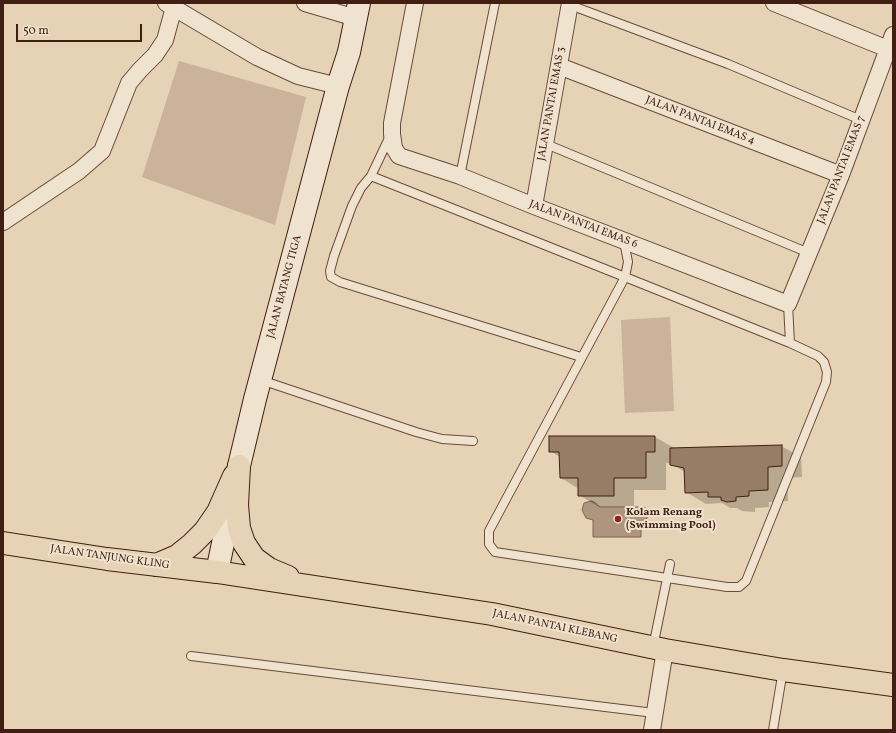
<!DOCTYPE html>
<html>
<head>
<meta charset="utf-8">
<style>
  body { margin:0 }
  #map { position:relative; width:896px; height:733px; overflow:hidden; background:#e6d2b4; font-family:Vollkorn,serif }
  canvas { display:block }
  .frame { position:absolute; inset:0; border:4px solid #411e11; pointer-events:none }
  .scale { position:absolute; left:16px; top:24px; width:126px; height:18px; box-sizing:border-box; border:2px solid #411e11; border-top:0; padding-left:5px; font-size:12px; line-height:14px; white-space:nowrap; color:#411e11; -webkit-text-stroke:3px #efe2ce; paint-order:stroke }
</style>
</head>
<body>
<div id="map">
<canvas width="896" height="733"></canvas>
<div class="frame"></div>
<div class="scale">50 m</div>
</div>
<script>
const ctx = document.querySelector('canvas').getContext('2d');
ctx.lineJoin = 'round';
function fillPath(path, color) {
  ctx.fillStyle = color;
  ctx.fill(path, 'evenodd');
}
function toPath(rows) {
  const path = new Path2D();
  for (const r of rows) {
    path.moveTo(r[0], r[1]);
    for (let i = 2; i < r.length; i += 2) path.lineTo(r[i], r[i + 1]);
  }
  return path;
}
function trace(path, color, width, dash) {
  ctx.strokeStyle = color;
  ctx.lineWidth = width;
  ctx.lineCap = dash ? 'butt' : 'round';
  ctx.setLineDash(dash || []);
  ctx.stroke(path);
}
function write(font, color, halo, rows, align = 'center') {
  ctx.font = font + ' Vollkorn,serif';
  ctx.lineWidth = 4;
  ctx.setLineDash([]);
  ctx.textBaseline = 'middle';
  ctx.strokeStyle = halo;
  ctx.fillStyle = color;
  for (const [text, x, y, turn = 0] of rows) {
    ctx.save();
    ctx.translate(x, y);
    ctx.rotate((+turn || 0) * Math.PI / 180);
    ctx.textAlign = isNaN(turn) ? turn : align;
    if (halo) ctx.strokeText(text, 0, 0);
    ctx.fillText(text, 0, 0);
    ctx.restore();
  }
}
fillPath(toPath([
  [179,61,306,97,275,225,142,177],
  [670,317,674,411,625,413,621,320]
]), '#cab398');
const water = toPath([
  [591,501,594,502,600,507,643,507,647,509,648,514,647,518,641,529,641,537,593,537,593,520,586,518,582,510,584,503,591,501]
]);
fillPath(water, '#ae957d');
trace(water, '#826552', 1);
fillPath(toPath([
  [550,437,655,437,676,449,781,446,801,457,802,477,787,478,788,501,769,502,769,507,755,508,755,512,742,511,737,508,730,508,722,503,706,504,686,492,686,473,671,463,666,463,666,490,634,490,634,507,599,507,579,495,579,489,561,478,560,457,550,451]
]), '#0003');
const building = toPath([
  [549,436,655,436,655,452,646,452,646,478,614,478,614,496,578,496,578,478,560,478,559,452,549,452,549,436],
  [782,445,782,466,768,467,768,490,749,491,749,496,736,497,736,501,727,502,721,500,721,497,708,497,708,492,685,493,684,468,670,465,670,448,782,445]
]);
fillPath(building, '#977c66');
trace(building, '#411e11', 1);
const lane = toPath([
  [570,5,728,64,861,120],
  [390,136,371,176,625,277,790,343,818,356,824,362,827,372,826,382,746,581,739,587,727,587,495,552,489,544,489,531,625,277,628,262,624,241],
  [546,144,809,253],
  [371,176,361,188,352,206,334,256,330,271,331,277,340,282,581,357],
  [460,176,495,3],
  [788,304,790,343],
  [261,380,416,432,442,439,473,441],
  [653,647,670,564],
  [191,656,654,713],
  [773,730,783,670]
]);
const street = toPath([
  [166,3,257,57,298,76,338,86],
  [305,3,356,18],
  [415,3,392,123,392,134,394,148,399,156,460,176,534,206,788,304,841,175,893,35],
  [774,3,888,49],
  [559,66,841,175],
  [534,206,570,3],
  [3,222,79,171,102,151,129,83,140,70,155,55,165,40,174,7],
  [652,730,665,650]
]);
const secondary = toPath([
  [217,572,239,466,255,399,338,86,349,52,359,3]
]);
const highway = toPath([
  [239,466,237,505,239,528,244,543,254,558,269,569,288,577],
  [3,543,107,559,217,572,492,614,665,650,783,670,893,685],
  [156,565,177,556,192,544,205,531,218,512,234,476]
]);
trace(lane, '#6a4b3a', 10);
trace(street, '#6a4b3a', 18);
trace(secondary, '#411e11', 24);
trace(highway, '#411e11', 24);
trace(lane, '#efe2ce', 8);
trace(street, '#efe2ce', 16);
trace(secondary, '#efe2ce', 22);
trace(highway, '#e6d2b4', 22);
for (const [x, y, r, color] of [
  [618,519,4,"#8f2418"]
]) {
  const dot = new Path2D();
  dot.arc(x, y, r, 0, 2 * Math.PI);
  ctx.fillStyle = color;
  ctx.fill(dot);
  trace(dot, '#efe2ce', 1.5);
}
write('11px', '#411e11', '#efe2ce', [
  ["JALAN PANTAI EMAS 3",552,104,-80],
  ["JALAN PANTAI EMAS 4",700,121,21],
  ["JALAN PANTAI EMAS 7",842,170,-69],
  ["JALAN PANTAI EMAS 6",583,225,21],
  ["JALAN BATANG TIGA",285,287,-75],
  ["JALAN TANJUNG KLING",110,558,8],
  ["JALAN PANTAI KLEBANG",555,627,12]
]);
write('bold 11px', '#411e11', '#efe2ce', [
  ["Kolam Renang",626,513],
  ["(Swimming Pool)",626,526]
], 'left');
</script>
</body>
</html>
